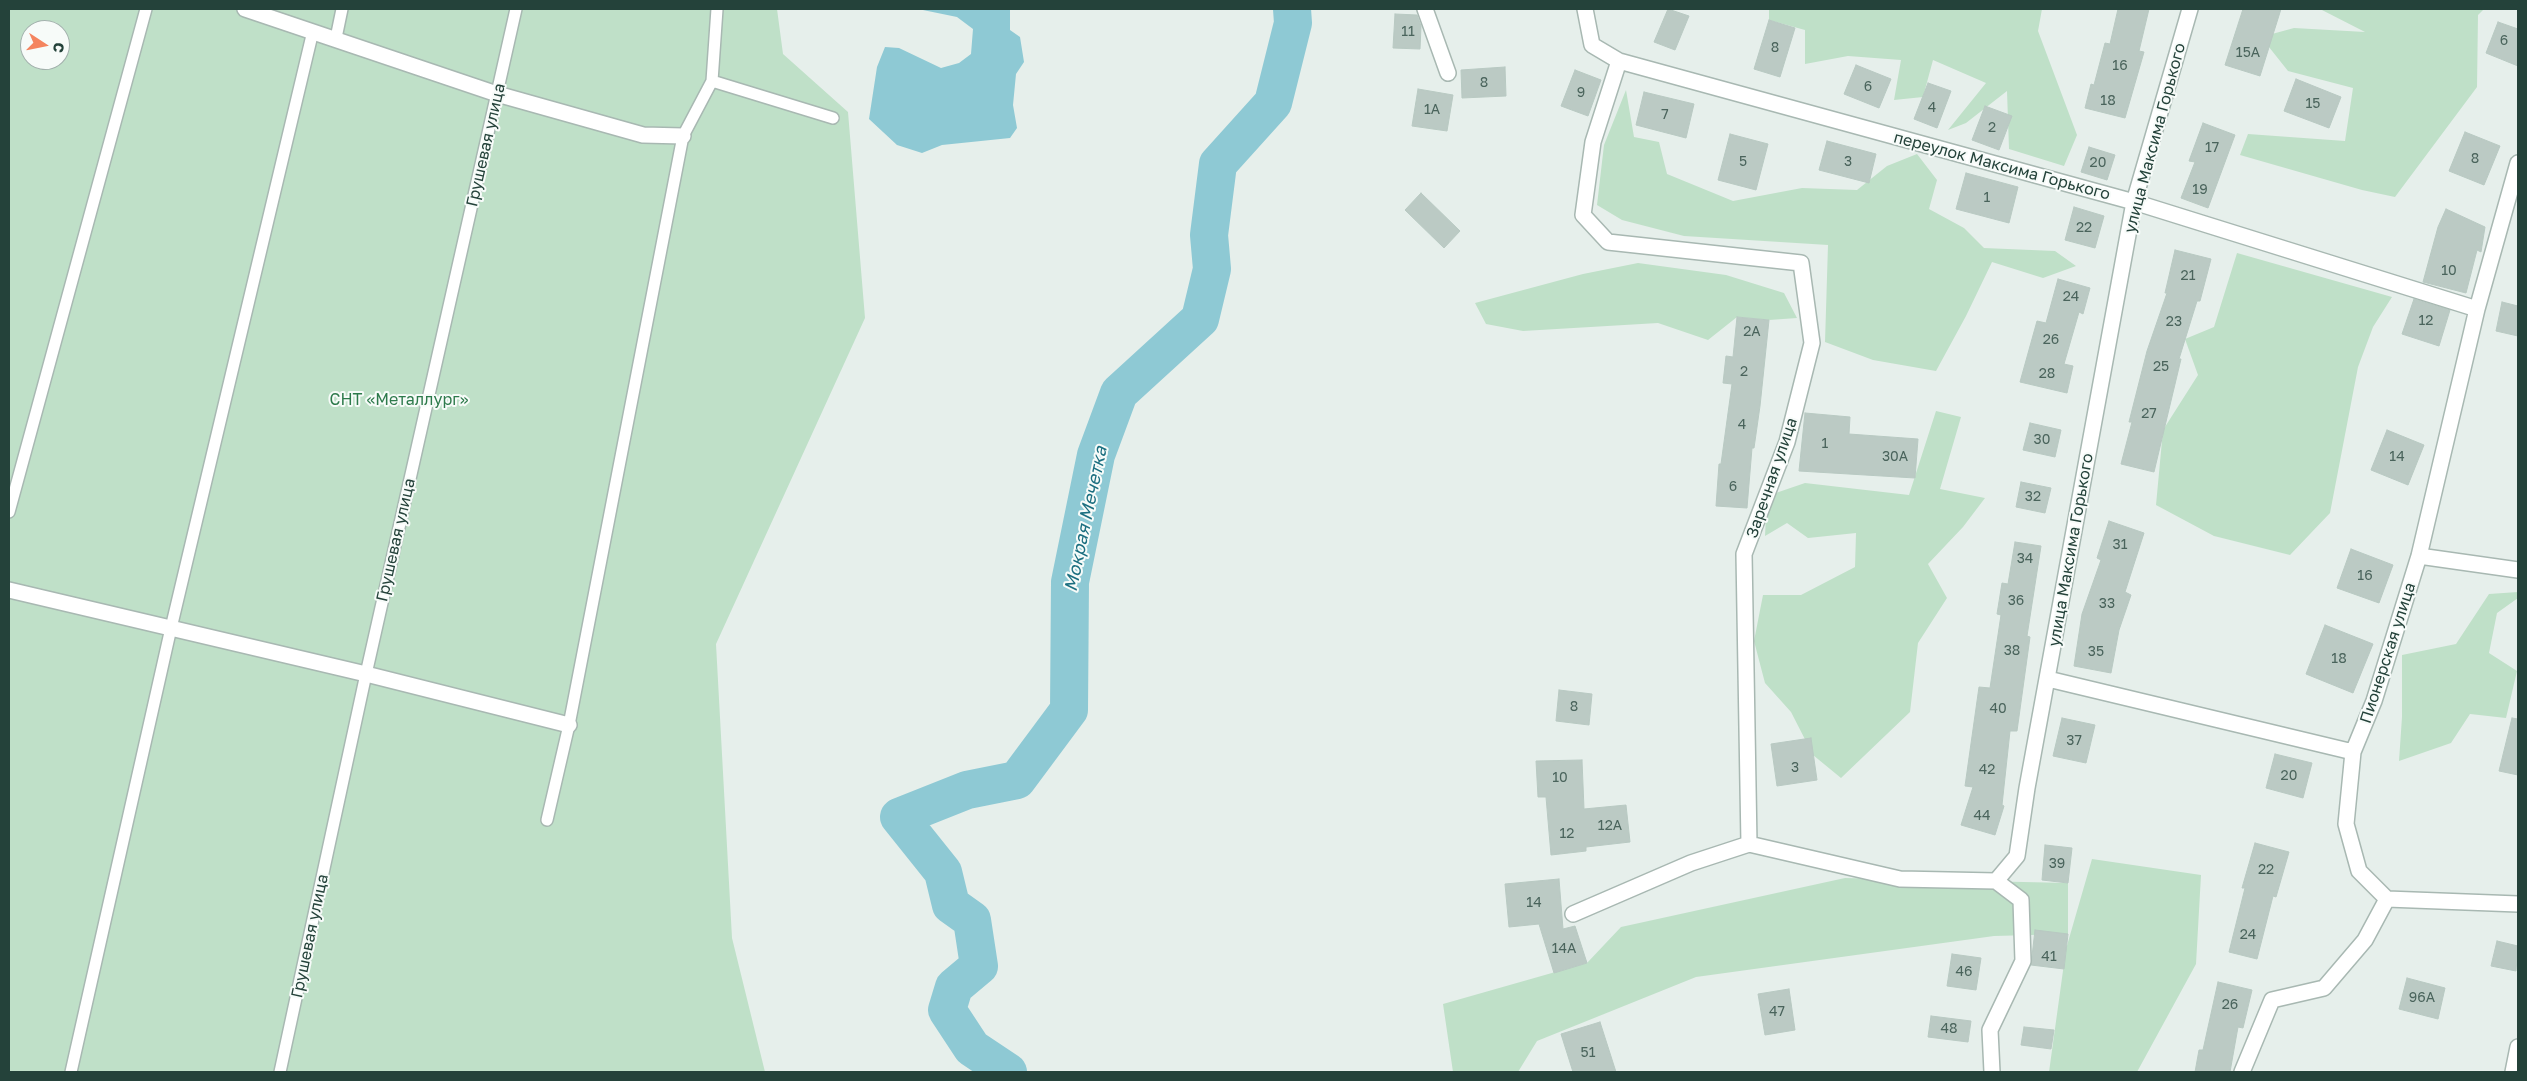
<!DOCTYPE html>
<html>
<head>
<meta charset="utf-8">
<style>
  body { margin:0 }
  #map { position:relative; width:2527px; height:1081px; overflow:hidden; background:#e6efeb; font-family:"Golos Text",sans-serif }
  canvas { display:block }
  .frame { position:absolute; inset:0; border:10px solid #24423a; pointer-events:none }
  .north { position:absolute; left:20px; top:20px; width:50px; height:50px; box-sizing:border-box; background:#f7fbf9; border:1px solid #a3b1ad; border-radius:50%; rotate:101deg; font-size:14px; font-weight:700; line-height:20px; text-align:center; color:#24423a }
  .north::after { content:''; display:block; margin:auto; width:18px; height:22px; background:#f4845f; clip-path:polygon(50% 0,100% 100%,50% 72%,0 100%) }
</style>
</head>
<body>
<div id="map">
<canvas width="2527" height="1081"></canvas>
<div class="frame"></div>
<div class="north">С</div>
</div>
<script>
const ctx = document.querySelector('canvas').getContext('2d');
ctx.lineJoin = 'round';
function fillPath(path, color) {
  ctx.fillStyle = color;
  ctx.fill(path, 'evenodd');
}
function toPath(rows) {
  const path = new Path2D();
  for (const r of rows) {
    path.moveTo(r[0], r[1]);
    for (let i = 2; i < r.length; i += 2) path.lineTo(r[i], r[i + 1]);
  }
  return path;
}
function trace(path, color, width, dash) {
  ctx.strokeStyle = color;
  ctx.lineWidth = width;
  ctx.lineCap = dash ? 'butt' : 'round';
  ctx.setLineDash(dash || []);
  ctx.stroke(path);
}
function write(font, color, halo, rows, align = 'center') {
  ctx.font = font + ' "Golos Text",sans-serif';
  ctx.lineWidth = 4;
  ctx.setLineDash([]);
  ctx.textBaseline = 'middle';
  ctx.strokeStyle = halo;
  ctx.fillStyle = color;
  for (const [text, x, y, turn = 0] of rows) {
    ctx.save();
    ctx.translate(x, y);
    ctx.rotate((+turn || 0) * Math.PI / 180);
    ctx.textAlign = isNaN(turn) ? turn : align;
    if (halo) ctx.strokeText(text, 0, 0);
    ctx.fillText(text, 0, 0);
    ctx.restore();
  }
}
fillPath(toPath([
  [9,9,777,9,783,54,848,112,865,318,716,644,732,938,765,1072,9,1072],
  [30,30,60,30,60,60,30,60],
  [1769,9,2042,9,2038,31,2077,135,2064,166,2009,149,2007,91,1966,123,1948,130,1986,83,1933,60,1923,97,1894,100,1901,60,1848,56,1805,64,1805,30,1769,20],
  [2320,9,2484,9,2478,15,2477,87,2395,197,2362,190,2240,155,2248,134,2345,141,2353,88,2288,71,2261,37,2294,28,2365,32],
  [1626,90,1634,137,1659,142,1667,174,1733,201,1802,188,1857,190,1887,166,1917,154,1937,180,1929,209,1964,228,1984,248,2055,251,2076,266,2043,278,1992,262,1966,316,1936,371,1873,360,1825,342,1828,245,1684,236,1622,220,1597,205,1604,145],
  [2237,253,2392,297,2373,327,2358,367,2330,513,2290,555,2214,536,2156,505,2163,430,2198,375,2185,339,2214,327],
  [1638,263,1726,275,1784,293,1797,318,1769,320,1737,317,1708,340,1658,323,1523,331,1486,324,1475,303,1583,274],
  [1936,411,1961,417,1940,489,1985,498,1963,527,1928,564,1947,598,1918,643,1910,712,1841,778,1813,755,1791,712,1765,683,1754,641,1763,595,1801,595,1855,567,1856,533,1808,538,1787,523,1765,536,1767,496,1805,483,1909,495],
  [2518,592,2518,598,2497,613,2489,653,2517,671,2506,718,2470,714,2451,743,2399,761,2402,717,2402,655,2456,644,2489,594],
  [2092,859,2201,875,2196,964,2137,1072,2049,1072,2066,949],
  [1845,878,2068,883,2068,934,1994,936,1696,977,1537,1041,1518,1072,1453,1072,1443,1004,1587,963,1621,927]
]), '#bfe0c8');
fillPath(toPath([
  [918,9,1010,9,1010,30,1020,37,1024,62,1016,74,1013,105,1017,128,1010,138,942,145,922,153,897,145,869,119,877,67,885,47,899,48,941,68,959,63,971,54,973,29,957,17]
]), '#8ec9d4');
trace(toPath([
  [1008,1072,972,1048,947,1010,954,987,979,966,972,920,951,905,943,872,899,817,967,790,1017,780,1069,710,1070,582,1096,455,1119,393,1200,319,1212,269,1209,235,1218,164,1273,103,1293,23,1292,9]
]), '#8ec9d4', 38);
const building = toPath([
  [1668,9,1689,16,1675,50,1654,42,1668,9],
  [2118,9,2149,9,2139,51,2144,52,2125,118,2085,108,2091,84,2094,85,2105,43,2110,44,2118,9],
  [2243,9,2281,9,2260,76,2225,65,2243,9],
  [1395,14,1417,15,1421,26,1420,49,1393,48,1395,14],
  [1769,20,1795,28,1780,77,1754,69,1769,20],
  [2498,22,2518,29,2518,66,2486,53,2498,22],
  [1856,65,1891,79,1879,108,1844,94,1856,65],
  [1505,67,1506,96,1462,98,1461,70,1505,67],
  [1575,70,1601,80,1588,116,1561,106,1575,70],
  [2296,79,2341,97,2329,128,2284,111,2296,79],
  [1928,83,1951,91,1937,128,1914,119,1928,83],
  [1418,89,1453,95,1447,131,1412,126,1418,89],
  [1644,92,1694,104,1686,138,1636,125,1644,92],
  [1985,106,2012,116,1999,150,1972,140,1985,106],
  [2203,123,2235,135,2208,208,2181,198,2195,162,2189,161,2203,123],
  [2465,132,2500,146,2484,185,2449,171,2465,132],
  [1730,134,1768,144,1756,190,1718,180,1730,134],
  [1827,141,1876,154,1869,183,1819,170,1827,141],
  [2089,147,2115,155,2107,180,2081,172,2089,147],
  [1966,173,2018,187,2009,223,1956,209,1966,173],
  [1421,193,1460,231,1444,248,1405,210,1421,193],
  [2074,207,2104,216,2095,248,2065,240,2074,207],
  [2446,209,2485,227,2481,252,2477,250,2466,293,2423,282,2438,227,2446,209],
  [2175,250,2211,259,2200,301,2197,301,2179,359,2181,359,2154,472,2121,464,2132,422,2129,422,2147,351,2167,293,2165,293,2175,250],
  [2058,279,2090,288,2083,314,2079,312,2064,364,2073,366,2067,393,2020,382,2037,321,2046,323,2058,279],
  [2414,299,2450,310,2439,346,2402,334,2414,299],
  [2502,302,2518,306,2518,336,2496,331,2502,302],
  [1737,317,1769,320,1760,406,1754,448,1752,448,1747,508,1716,506,1719,464,1721,464,1732,384,1723,383,1726,356,1733,357,1737,317],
  [1805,413,1850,417,1849,434,1918,439,1915,478,1799,471,1805,413],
  [2030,423,2061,430,2055,457,2023,450,2030,423],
  [2387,430,2424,445,2408,485,2371,470,2387,430],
  [2021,482,2051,488,2045,513,2016,507,2021,482],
  [2109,521,2144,533,2125,592,2131,595,2119,630,2111,673,2074,666,2082,614,2101,560,2097,558,2109,521],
  [2015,542,2041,546,2027,636,2030,637,2017,731,2010,731,2002,805,2004,806,1995,835,1961,825,1973,787,1965,786,1979,687,1990,688,2001,615,1997,614,2002,583,2008,584,2015,542],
  [2351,549,2393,565,2379,603,2337,588,2351,549],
  [2325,625,2373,644,2353,693,2306,674,2325,625],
  [1559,690,1592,694,1589,725,1556,721,1559,690],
  [2062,718,2095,725,2086,763,2053,756,2062,718],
  [2512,718,2518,719,2518,775,2499,771,2512,718],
  [1811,738,1817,780,1777,786,1771,744,1811,738],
  [2275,754,2312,763,2303,798,2266,788,2275,754],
  [1582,760,1584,809,1626,805,1630,842,1586,847,1586,851,1551,855,1546,797,1538,797,1536,761,1582,760],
  [2255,843,2289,852,2276,897,2273,896,2257,959,2229,952,2245,888,2242,888,2255,843],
  [2045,845,2072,848,2068,883,2042,880,2045,845],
  [1559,879,1563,929,1575,926,1587,963,1554,973,1539,924,1509,927,1505,884,1559,879],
  [2035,930,2068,934,2064,969,2031,965,2035,930],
  [2497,941,2518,946,2516,971,2491,966,2497,941],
  [1952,954,1981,958,1976,990,1947,986,1952,954],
  [2407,978,2445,988,2438,1019,2399,1009,2407,978],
  [2218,982,2252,990,2243,1028,2238,1027,2230,1072,2195,1072,2199,1050,2203,1050,2218,982],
  [1789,989,1795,1030,1765,1035,1758,994,1789,989],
  [1931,1016,1971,1021,1968,1042,1928,1037,1931,1016],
  [1600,1022,1616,1072,1573,1072,1561,1034,1600,1022],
  [2024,1027,2054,1030,2051,1049,2021,1045,2024,1027]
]);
fillPath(building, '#bbcac4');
trace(building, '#b8c9c2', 1);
const service = toPath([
  [336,38,342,9],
  [712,81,833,118],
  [9,512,146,9],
  [547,820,569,725,683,136,712,81,717,9],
  [71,1072,171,628,313,31],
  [280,1072,366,674,516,9]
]);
const minor = toPath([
  [245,9,497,94,643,135,683,136],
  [1425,9,1448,73],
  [1585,9,1592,45,1619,61,2134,202,2477,309],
  [1619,61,1593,142,1583,215,1608,242,1801,263,1812,343,1787,442,1744,554,1749,844],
  [2419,556,2518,570],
  [9,590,366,674,569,725],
  [2048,679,2353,752],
  [2387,899,2518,904],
  [1573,914,1691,863,1749,844,1900,879,1996,881],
  [1992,1072,1990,1030,2023,961,2021,900,1996,881,2017,856,2027,788,2134,202,2190,9],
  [2242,1072,2272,1000,2324,988,2365,940,2387,899,2359,871,2346,824,2353,752,2374,701,2419,556,2477,309,2518,163],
  [2513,1072,2518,1047]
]);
trace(service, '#a8b8b2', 14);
trace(minor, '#a8b8b2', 18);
trace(service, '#fff', 11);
trace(minor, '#fff', 15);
write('14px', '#4a645c', null, [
  ["11",1408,32],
  ["6",2504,41],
  ["8",1775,48],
  ["15А",2248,53],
  ["16",2120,66],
  ["8",1484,83],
  ["6",1868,87],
  ["9",1581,93],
  ["18",2108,101],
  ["15",2313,104],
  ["4",1932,108],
  ["1А",1432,110],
  ["7",1665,115],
  ["2",1992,128],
  ["17",2212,148],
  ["8",2475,159],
  ["5",1743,162],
  ["3",1848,162],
  ["20",2098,163],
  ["19",2200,190],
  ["1",1987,198],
  ["22",2084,228],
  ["10",2449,271],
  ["21",2188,276],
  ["24",2071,297],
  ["12",2426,321],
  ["23",2174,322],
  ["2А",1752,332],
  ["26",2051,340],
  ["25",2161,367],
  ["2",1744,372],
  ["28",2047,374],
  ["27",2149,414],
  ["4",1742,425],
  ["30",2042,440],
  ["1",1825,444],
  ["30А",1895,457],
  ["14",2397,457],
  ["6",1733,487],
  ["32",2033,497],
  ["31",2120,545],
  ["34",2025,559],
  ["16",2365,576],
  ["36",2016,601],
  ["33",2107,604],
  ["38",2012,651],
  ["35",2096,652],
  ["18",2339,659],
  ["8",1574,707],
  ["40",1998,709],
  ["37",2074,741],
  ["3",1795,768],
  ["42",1987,770],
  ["20",2289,776],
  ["10",1560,778],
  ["44",1982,816],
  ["12А",1610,826],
  ["12",1567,834],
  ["39",2057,864],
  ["22",2266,870],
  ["14",1534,903],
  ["24",2248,935],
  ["14А",1564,949],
  ["41",2049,957],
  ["46",1964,972],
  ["96А",2422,998],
  ["26",2230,1005],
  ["47",1777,1012],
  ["48",1949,1029],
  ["51",1588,1053]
]);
write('16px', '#24423a', '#f7fbf9', [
  ["улица Максима Горького",2155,138,-75],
  ["Грушевая улица",486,145,-77],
  ["переулок Максима Горького",2002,166,15],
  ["Заречная улица",1772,478,-71],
  ["Грушевая улица",396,540,-77],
  ["улица Максима Горького",2071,550,-80],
  ["Пионерская улица",2388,653,-72],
  ["Грушевая улица",310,936,-78]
]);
write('16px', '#2d7a4b', '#f7fbf9', [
  ["СНТ «Металлург»",399,400]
]);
write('italic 18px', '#1c6f80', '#f7fbf9', [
  ["Мокрая Мечетка",1086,519,-78]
]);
</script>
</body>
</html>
